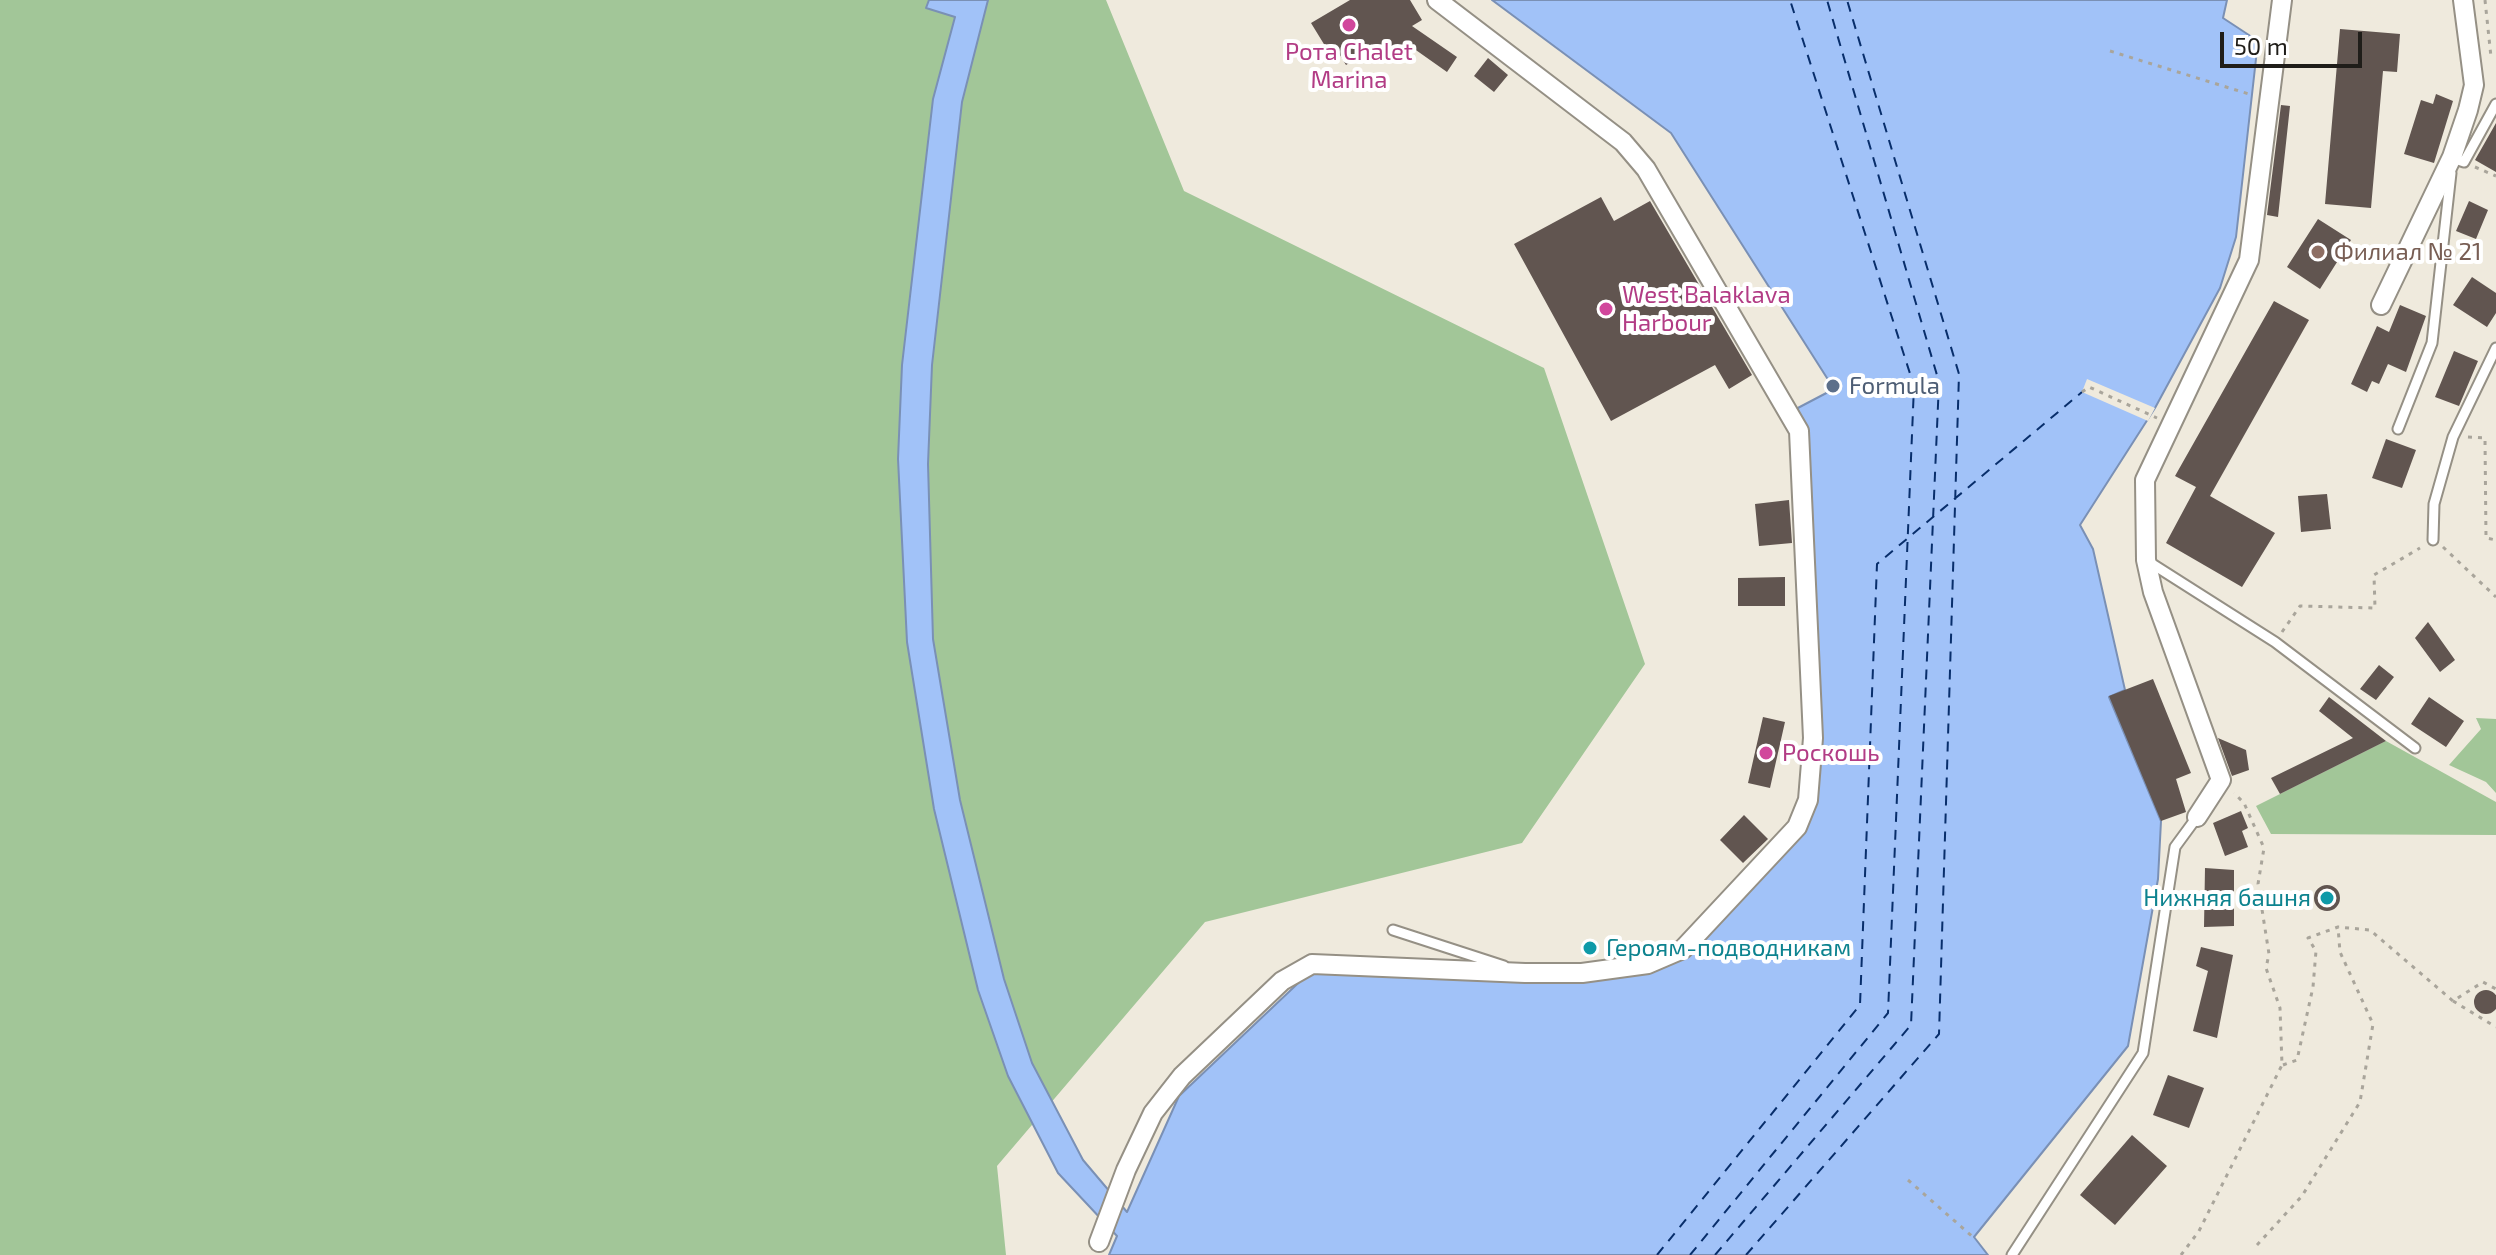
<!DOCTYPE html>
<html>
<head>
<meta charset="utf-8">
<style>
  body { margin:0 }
  #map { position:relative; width:2496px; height:1255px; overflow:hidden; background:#efeadd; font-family:"Exo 2",sans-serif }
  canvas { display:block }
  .scale { position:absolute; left:2220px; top:32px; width:142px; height:36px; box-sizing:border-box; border:4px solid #1f1d19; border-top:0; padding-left:10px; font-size:24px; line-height:28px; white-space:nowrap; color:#1f1d19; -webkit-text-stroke:6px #fff; paint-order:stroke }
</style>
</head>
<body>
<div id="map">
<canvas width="2496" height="1255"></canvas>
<div class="scale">50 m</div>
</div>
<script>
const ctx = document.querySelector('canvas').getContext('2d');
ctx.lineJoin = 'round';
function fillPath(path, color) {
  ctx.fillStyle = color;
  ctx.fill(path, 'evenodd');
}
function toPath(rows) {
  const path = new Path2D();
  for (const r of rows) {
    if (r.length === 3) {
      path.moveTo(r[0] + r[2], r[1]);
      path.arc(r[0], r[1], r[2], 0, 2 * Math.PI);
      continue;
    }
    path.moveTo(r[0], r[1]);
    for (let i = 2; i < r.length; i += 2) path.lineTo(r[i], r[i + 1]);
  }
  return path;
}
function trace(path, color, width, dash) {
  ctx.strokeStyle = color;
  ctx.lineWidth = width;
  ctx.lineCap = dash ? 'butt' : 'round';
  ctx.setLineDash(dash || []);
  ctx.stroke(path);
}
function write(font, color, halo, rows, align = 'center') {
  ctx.font = font + ' "Exo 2",sans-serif';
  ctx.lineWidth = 8;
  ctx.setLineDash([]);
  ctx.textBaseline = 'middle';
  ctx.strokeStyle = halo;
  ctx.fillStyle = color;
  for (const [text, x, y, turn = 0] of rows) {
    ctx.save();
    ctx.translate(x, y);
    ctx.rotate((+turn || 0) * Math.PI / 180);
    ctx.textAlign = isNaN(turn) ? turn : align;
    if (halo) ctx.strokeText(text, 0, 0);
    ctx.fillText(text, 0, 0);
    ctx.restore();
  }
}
fillPath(toPath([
  [0,0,1106,0,1184,191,1544,368,1645,664,1522,843,1205,922,997,1166,1006,1255,0,1255],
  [2476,718,2496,719,2496,793,2486,782,2449,765,2481,729],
  [2386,741,2496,802,2496,835,2271,834,2256,806]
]), '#a2c698');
const water = toPath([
  [929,0,988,0,962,102,932,365,928,464,933,639,960,800,1004,979,1032,1063,1083,1160,1127,1212,1179,1096,1312,970,1665,965,1814,802,1794,410,1834,389,1671,133,1492,0,2227,0,2223,18,2258,41,2236,237,2220,288,2155,408,2080,525,2093,549,2125,690,2109,697,2161,821,2158,879,2128,1046,1974,1237,1988,1255,1109,1255,1117,1236,1058,1173,1008,1076,978,990,934,809,907,642,898,459,902,365,933,99,955,17,926,8,929,0]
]);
fillPath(water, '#a1c2f8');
trace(water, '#7a90b5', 2);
fillPath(toPath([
  [2087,379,2155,408,2148,421,2082,392]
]), '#efeadd');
trace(toPath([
  [1657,1255,1860,1005,1877,564,2082,392],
  [1690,1255,1888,1013,1914,386,1790,0],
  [1715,1255,1911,1025,1939,382,1827,0],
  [1746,1255,1939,1034,1959,374,1847,0]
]), '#082e6b', 2, [10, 8]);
fillPath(toPath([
  [1350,0,1410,0,1422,20,1412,26,1457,57,1447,72,1413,48,1389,62,1379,45,1346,65,1337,50,1330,54,1311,23],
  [2340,29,2400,34,2397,72,2383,71,2371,208,2325,204],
  [1488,58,1508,75,1494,92,1474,76],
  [2436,94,2453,101,2434,163,2404,154,2421,100,2433,104],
  [2281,105,2290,106,2278,217,2267,215],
  [2496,123,2496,172,2475,160],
  [1601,197,1614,221,1650,201,1752,375,1729,389,1715,365,1611,421,1514,244],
  [2469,201,2488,210,2476,239,2456,231],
  [2318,219,2351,240,2320,289,2287,267],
  [2472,277,2496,293,2496,313,2487,327,2453,305],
  [2274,301,2309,320,2210,496,2275,533,2242,587,2166,543,2196,487,2175,476],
  [2400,305,2426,316,2406,372,2388,364,2379,384,2372,381,2367,392,2351,384,2377,326,2389,332],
  [2454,351,2478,361,2459,406,2435,397],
  [2386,439,2416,450,2402,488,2372,478],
  [2327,494,2331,529,2301,532,2298,496],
  [1789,500,1792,543,1759,546,1755,504],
  [1785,577,1785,606,1738,606,1738,578],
  [2428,622,2455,660,2440,672,2415,638],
  [2379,665,2394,677,2376,700,2360,689],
  [2153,679,2191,773,2176,779,2186,812,2161,821,2109,696],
  [2329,697,2386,741,2280,794,2271,778,2353,738,2319,711],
  [2429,697,2464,721,2446,747,2411,724],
  [1763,717,1785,722,1770,788,1748,783],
  [2218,738,2246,750,2249,770,2232,776],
  [2241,811,2248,828,2242,831,2248,847,2225,856,2213,823],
  [1744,815,1768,839,1743,863,1720,840],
  [2205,868,2234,870,2234,926,2204,927],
  [2327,898,13],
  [2201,947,2233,955,2217,1038,2193,1031,2208,971,2196,966],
  [2486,1002,12],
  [2168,1075,2204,1088,2189,1128,2153,1115],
  [2132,1135,2167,1166,2115,1225,2080,1195]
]), '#615550');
const lane = toPath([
  [2452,158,2464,162,2496,104],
  [2398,429,2432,343,2451,173],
  [2433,540,2434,504,2453,437,2496,348],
  [2146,560,2275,642,2415,748],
  [1393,930,1504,966],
  [2012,1255,2143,1053,2175,847,2197,817]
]);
const street = toPath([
  [2381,305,2452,157,2468,110,2474,85,2463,0],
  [2197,817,2221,780,2153,592,2146,560,2145,480,2249,260,2282,0],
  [1099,1242,1126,1170,1153,1113,1182,1076,1282,981,1312,964,1525,973,1582,973,1648,964,1683,949,1797,827,1808,800,1813,738,1799,431,1646,169,1623,142,1437,0]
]);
trace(lane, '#959085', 13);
trace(street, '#959085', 22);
trace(toPath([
  [2485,0,2491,57],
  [2110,51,2252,95],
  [2475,167,2496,176],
  [2082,392,2089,387,2157,418],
  [2468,437,2485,438,2486,538,2496,540],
  [2443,547,2496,597],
  [2282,632,2300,606,2375,608,2374,575,2420,548],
  [2453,1001,2496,1027],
  [2283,1065,2297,1060,2313,987,2316,951,2308,938,2338,927,2370,930,2453,1001,2483,982,2496,989],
  [1908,1180,1974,1238],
  [2257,1245,2302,1196,2360,1102,2373,1024,2340,952,2338,927],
  [2181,1255,2199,1231,2282,1065,2280,1008,2266,968,2269,954,2258,884,2264,848,2244,803,2234,793]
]), '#a9a59b', 3, [4, 6]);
trace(lane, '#fff', 9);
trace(street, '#fff', 18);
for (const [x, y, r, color] of [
  [1349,25,8,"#d1479c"],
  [2318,252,8,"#8d6e63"],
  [1606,309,8,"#d1479c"],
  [1833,386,8,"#5c6f8a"],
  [1766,753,8,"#d1479c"],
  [2327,898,8,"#0f9aa8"],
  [1590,948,8,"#0f9aa8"]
]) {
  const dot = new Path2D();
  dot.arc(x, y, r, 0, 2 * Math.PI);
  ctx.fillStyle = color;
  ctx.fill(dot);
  trace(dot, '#fff', 3);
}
write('24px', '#b23c85', '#fff', [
  ["Рота Chalet",1349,52,"center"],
  ["Marina",1349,80,"center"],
  ["West Balaklava",1622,295],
  ["Harbour",1622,323],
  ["Роскошь",1782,753]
], 'left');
write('24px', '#785e54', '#fff', [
  ["Филиал № 21",2334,252]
], 'left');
write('24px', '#4e5e75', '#fff', [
  ["Formula",1849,386]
], 'left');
write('24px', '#0d838f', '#fff', [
  ["Нижняя башня",2311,898],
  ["Героям-подводникам",1606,948,"left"]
], 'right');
</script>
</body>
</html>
